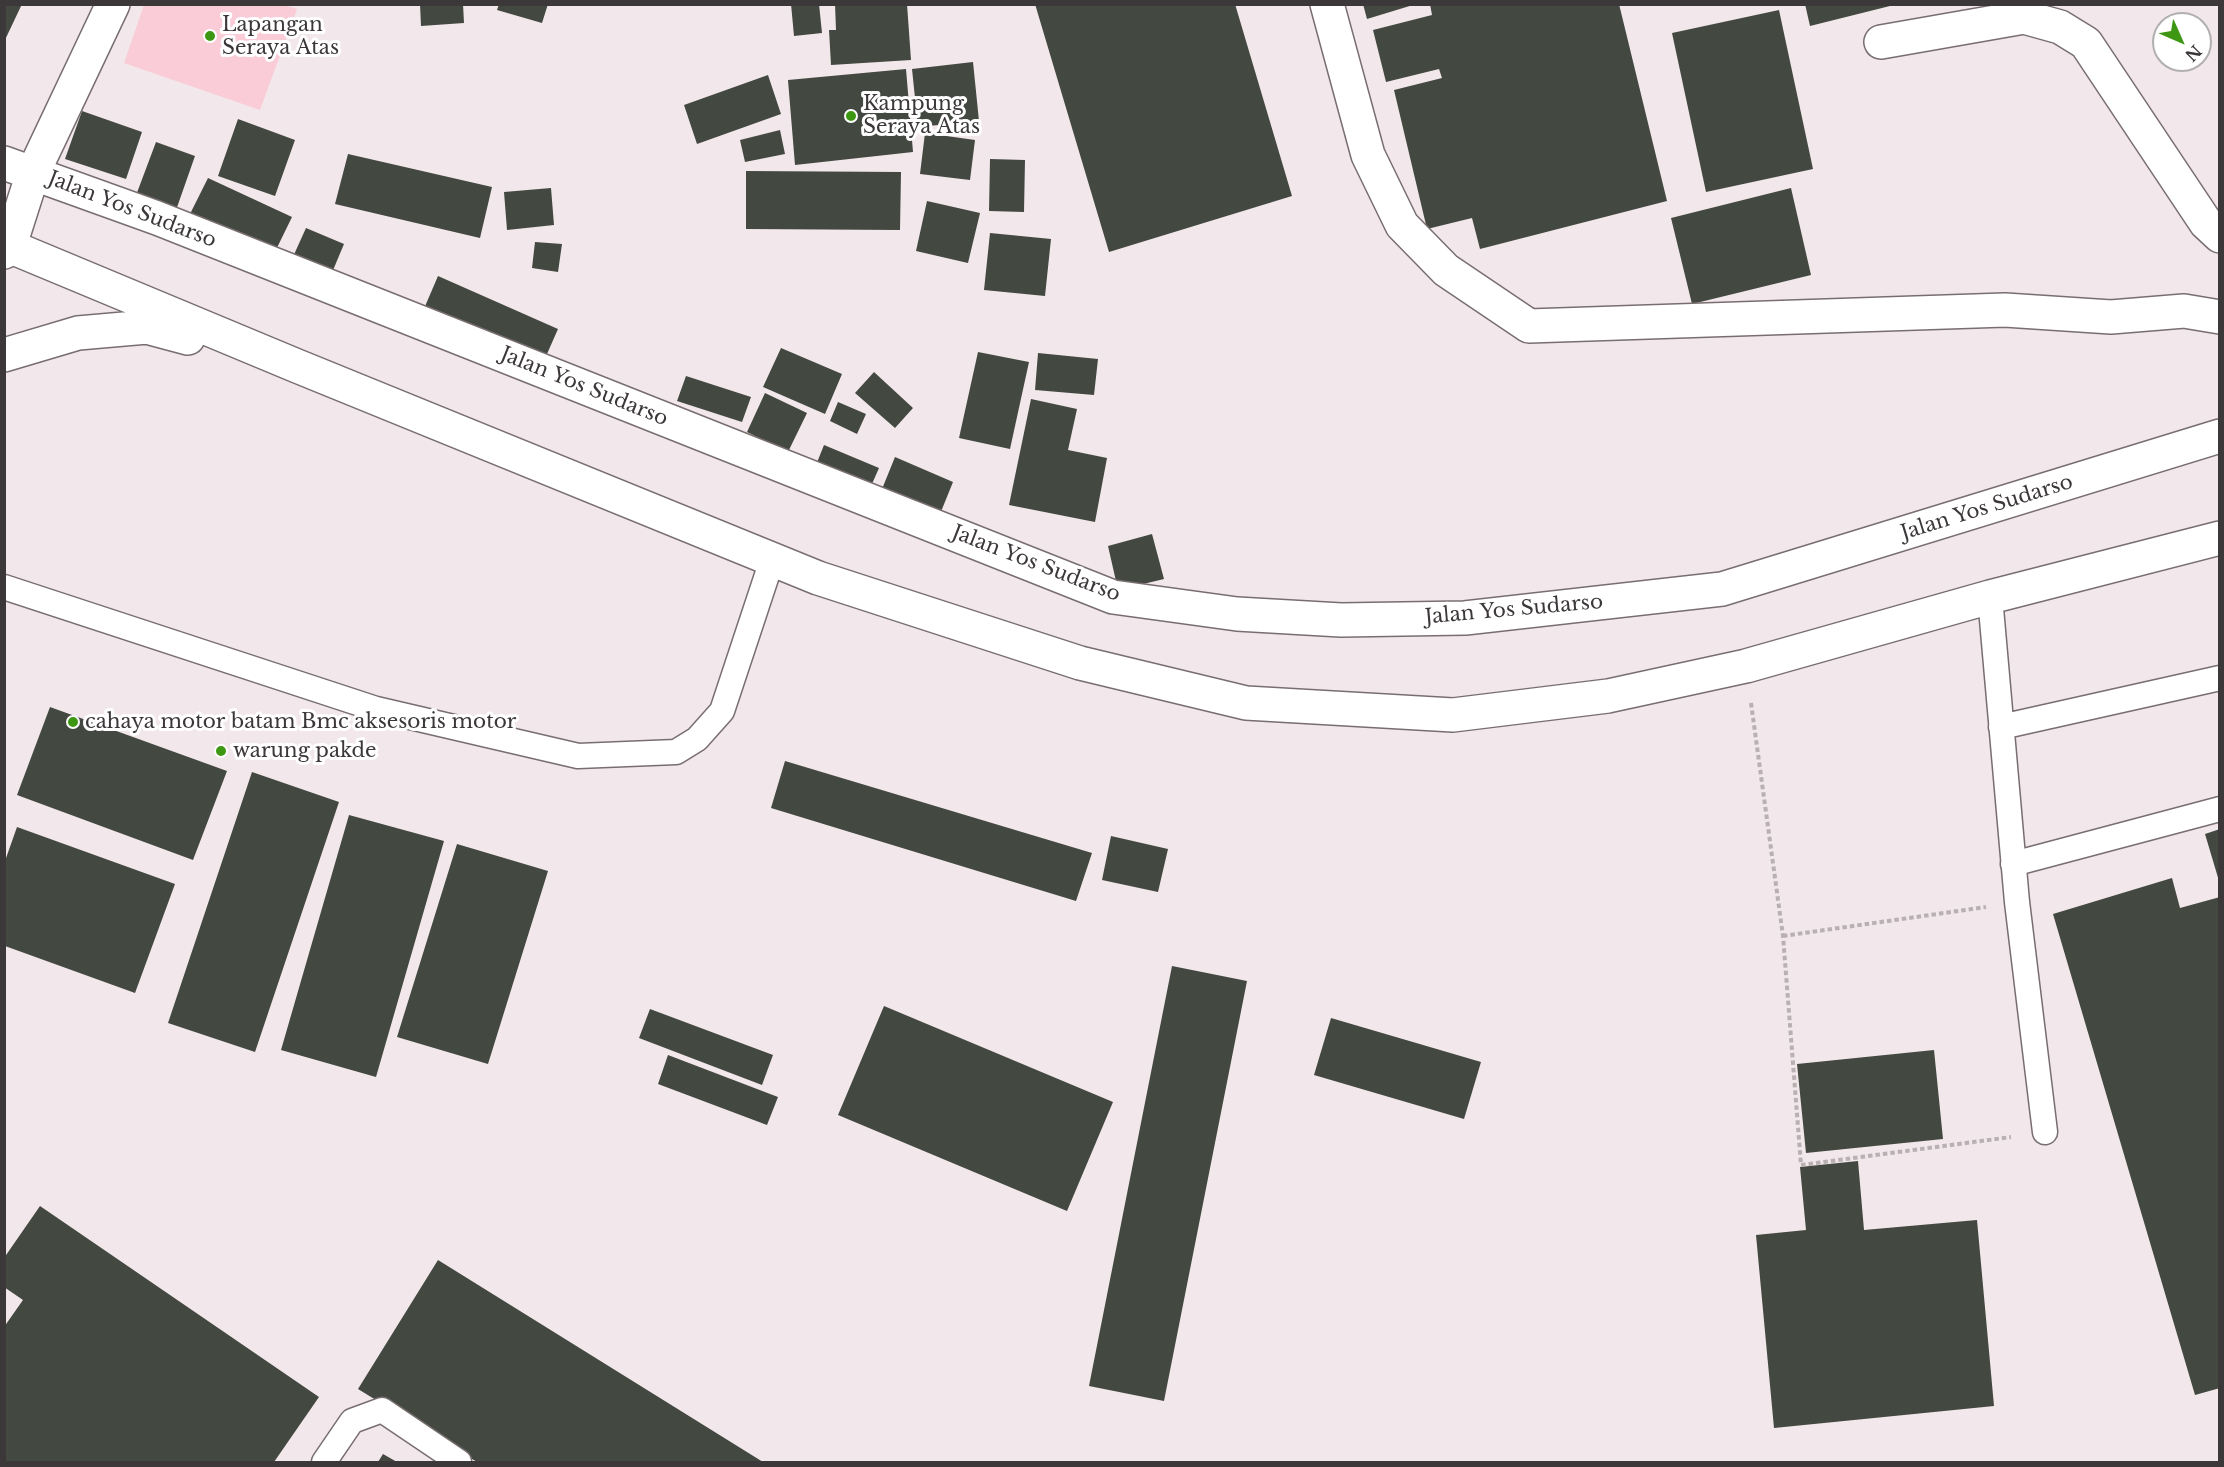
<!DOCTYPE html>
<html>
<head>
<meta charset="utf-8">
<style>
  body { margin:0 }
  #map { position:relative; width:2224px; height:1467px; overflow:hidden; background:#f2e7ea; font-family:"Libre Baskerville",serif }
  canvas { display:block }
  .frame { position:absolute; inset:0; border:6px solid #3c3839; pointer-events:none }
  .north { position:absolute; left:2152px; top:12px; width:60px; height:60px; box-sizing:border-box; background:#fff; border:2px solid #b1afb0; border-radius:50%; rotate:135deg; font-size:16px; font-weight:700; line-height:24px; text-align:center; color:#3c3839 }
  .north::after { content:''; display:block; margin:auto; width:21px; height:27px; background:#3e9712; clip-path:polygon(50% 0,100% 100%,50% 72%,0 100%) }
</style>
</head>
<body>
<div id="map">
<canvas width="2224" height="1467"></canvas>
<div class="frame"></div>
<div class="north">N</div>
</div>
<script>
const ctx = document.querySelector('canvas').getContext('2d');
ctx.lineJoin = 'round';
function fillPath(path, color) {
  ctx.fillStyle = color;
  ctx.fill(path, 'evenodd');
}
function toPath(rows) {
  const path = new Path2D();
  for (const r of rows) {
    path.moveTo(r[0], r[1]);
    for (let i = 2; i < r.length; i += 2) path.lineTo(r[i], r[i + 1]);
  }
  return path;
}
function trace(path, color, width, dash) {
  ctx.strokeStyle = color;
  ctx.lineWidth = width;
  ctx.lineCap = dash ? 'butt' : 'round';
  ctx.setLineDash(dash || []);
  ctx.stroke(path);
}
function write(font, color, halo, rows, align = 'center') {
  ctx.font = font + ' "Libre Baskerville",serif';
  ctx.lineWidth = 6;
  ctx.setLineDash([]);
  ctx.textBaseline = 'middle';
  ctx.strokeStyle = halo;
  ctx.fillStyle = color;
  for (const [text, x, y, turn = 0] of rows) {
    ctx.save();
    ctx.translate(x, y);
    ctx.rotate((+turn || 0) * Math.PI / 180);
    ctx.textAlign = isNaN(turn) ? turn : align;
    if (halo) ctx.strokeText(text, 0, 0);
    ctx.fillText(text, 0, 0);
    ctx.restore();
  }
}
fillPath(toPath([
  [284,5,297,9,260,110,124,63,144,5]
]), '#faccd8');
fillPath(toPath([
  [4,4,22,4,4,42],
  [420,4,463,4,464,23,421,26],
  [499,4,548,4,542,23,497,10],
  [791,4,819,4,822,33,794,36],
  [835,4,907,4,911,60,831,65,829,30,836,30],
  [1035,4,1235,4,1292,196,1109,252],
  [1363,4,1413,4,1413,5,1367,19],
  [1430,4,1619,4,1667,201,1480,249,1472,218,1427,229,1394,90,1442,78,1439,69,1386,82,1373,30,1432,15],
  [1805,4,1893,4,1894,5,1810,26],
  [1779,10,1813,169,1706,192,1672,33],
  [973,62,979,121,918,127,912,69],
  [906,69,913,152,795,165,788,80],
  [768,75,781,114,697,144,684,105],
  [82,111,142,132,126,179,65,159],
  [238,119,295,140,275,196,218,176],
  [780,130,785,154,745,162,740,140],
  [925,133,975,140,970,180,920,174],
  [156,142,195,156,175,213,135,198],
  [348,154,492,187,480,238,335,204],
  [990,159,1025,160,1024,212,989,211],
  [746,171,901,172,900,230,746,229],
  [208,178,292,217,272,258,188,218],
  [551,188,554,225,507,230,504,192],
  [1791,188,1811,275,1692,304,1671,218],
  [927,201,980,213,968,263,916,251],
  [306,228,344,244,331,275,292,259],
  [990,233,1051,239,1045,296,984,290],
  [535,242,562,244,558,272,532,268],
  [438,276,558,329,543,363,423,311],
  [781,348,842,374,825,414,763,387],
  [978,352,1029,362,1010,449,959,438],
  [1038,353,1098,359,1094,395,1035,390],
  [874,372,913,408,895,428,855,393],
  [686,376,751,397,742,422,677,401],
  [765,393,807,413,788,452,747,432],
  [1031,399,1077,409,1068,450,1107,458,1095,522,1009,505],
  [838,402,866,414,857,434,830,421],
  [824,445,879,468,868,493,814,470],
  [895,457,953,482,938,519,880,494],
  [1152,534,1164,579,1118,590,1108,546],
  [50,707,227,771,193,860,17,795],
  [785,761,1092,853,1076,901,771,808],
  [252,772,339,802,255,1052,168,1023],
  [349,815,444,841,376,1077,281,1050],
  [17,827,175,884,135,993,5,946,5,861],
  [2220,829,2220,881,2219,881,2205,834],
  [1111,836,1168,849,1158,892,1102,880],
  [457,844,548,871,488,1064,397,1037],
  [2172,878,2180,908,2220,897,2220,1388,2195,1395,2053,914],
  [1172,966,1247,981,1164,1401,1089,1386],
  [884,1006,1113,1102,1067,1211,838,1115],
  [650,1009,773,1055,762,1085,639,1038],
  [1331,1018,1481,1062,1464,1119,1314,1075],
  [1934,1050,1943,1139,1806,1153,1797,1064],
  [668,1055,778,1097,767,1125,658,1084],
  [1858,1161,1864,1230,1977,1220,1994,1406,1774,1428,1756,1235,1806,1230,1800,1167],
  [40,1206,319,1397,274,1462,4,1462,4,1327,23,1300,4,1287,4,1258],
  [438,1260,763,1462,477,1462,358,1389],
  [383,1454,397,1462,378,1462]
]), '#434841');
const lane = toPath([
  [4,587,376,709,578,756,676,752,697,739,722,711,773,557],
  [1990,597,2017,902,2045,1132],
  [2001,727,2220,678],
  [2013,864,2220,809],
  [324,1462,352,1421,382,1410,459,1462]
]);
const street = toPath([
  [1327,4,1368,155,1402,225,1446,270,1529,326,2005,310,2111,317,2184,311,2220,317],
  [1881,42,2024,17,2060,27,2086,43,2206,223,2220,236],
  [33,173,113,4]
]);
const secondary = toPath([
  [4,252,10,245,33,173]
]);
const primary = toPath([
  [4,163,157,218,1113,597,1237,614,1341,620,1465,618,1722,589,2220,436],
  [4,244,297,366,818,578,1080,663,1246,703,1453,715,1608,696,1746,666,1990,597,2220,538],
  [4,355,78,333,147,327,188,338]
]);
trace(lane, '#786e70', 27);
trace(street, '#786e70', 36);
trace(secondary, '#786e70', 36);
trace(primary, '#786e70', 36);
trace(toPath([
  [1751,703,1783,936,1801,1165,2011,1137],
  [1783,936,1986,907]
]), '#b8b0b2', 4, [4.5, 3]);
trace(lane, '#fff', 24);
trace(street, '#fff', 33);
trace(secondary, '#fff', 33);
trace(primary, '#fff', 33);
for (const [x, y, r, color] of [
  [210,36,6,"#3e9712"],
  [851,116,6,"#3e9712"],
  [73,722,6,"#3e9712"],
  [221,751,6,"#3e9712"]
]) {
  const dot = new Path2D();
  dot.arc(x, y, r, 0, 2 * Math.PI);
  ctx.fillStyle = color;
  ctx.fill(dot);
  trace(dot, '#fff', 2);
}
write('20px', '#3c3839', '#fff', [
  ["Lapangan",222,25],
  ["Seraya Atas",222,48],
  ["Kampung",863,104],
  ["Seraya Atas",863,127],
  ["cahaya motor batam Bmc aksesoris motor",85,722],
  ["warung pakde",233,751]
], 'left');
write('20px', '#3c3839', '#fff', [
  ["Jalan Yos Sudarso",132,210,21],
  ["Jalan Yos Sudarso",584,387,22],
  ["Jalan Yos Sudarso",1987,508,-17],
  ["Jalan Yos Sudarso",1036,564,21],
  ["Jalan Yos Sudarso",1514,610,-5]
]);
</script>
</body>
</html>
